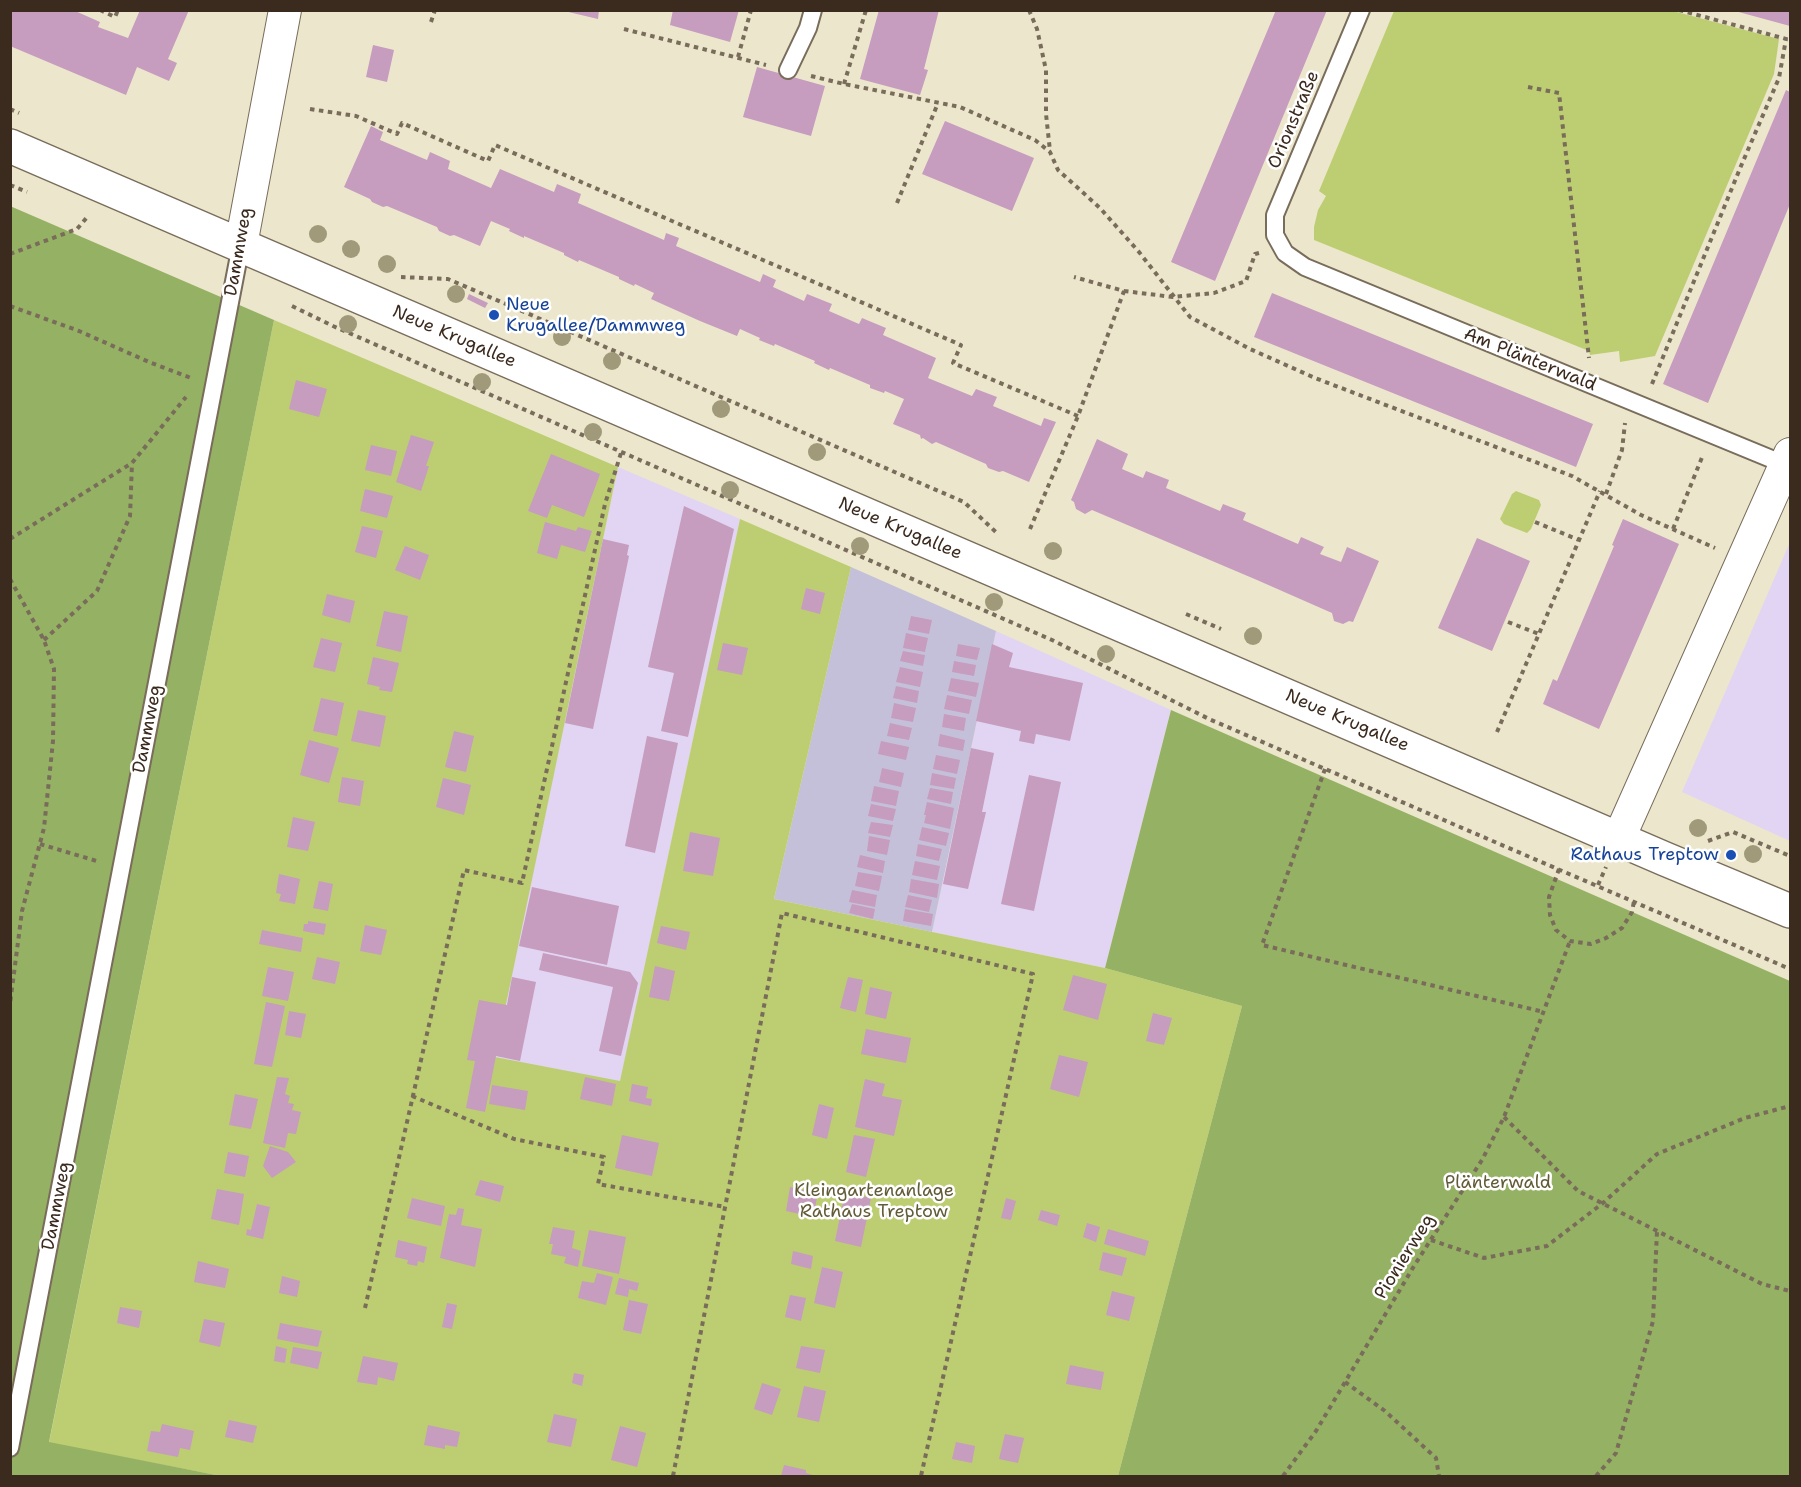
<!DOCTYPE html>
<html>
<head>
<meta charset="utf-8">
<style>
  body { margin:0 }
  #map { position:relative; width:1801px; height:1487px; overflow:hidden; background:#ece7cc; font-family:"Shantell Sans",sans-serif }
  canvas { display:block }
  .frame { position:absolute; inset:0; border:12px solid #3b2a1e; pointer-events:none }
</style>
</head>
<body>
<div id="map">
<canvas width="1801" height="1487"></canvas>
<div class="frame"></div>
</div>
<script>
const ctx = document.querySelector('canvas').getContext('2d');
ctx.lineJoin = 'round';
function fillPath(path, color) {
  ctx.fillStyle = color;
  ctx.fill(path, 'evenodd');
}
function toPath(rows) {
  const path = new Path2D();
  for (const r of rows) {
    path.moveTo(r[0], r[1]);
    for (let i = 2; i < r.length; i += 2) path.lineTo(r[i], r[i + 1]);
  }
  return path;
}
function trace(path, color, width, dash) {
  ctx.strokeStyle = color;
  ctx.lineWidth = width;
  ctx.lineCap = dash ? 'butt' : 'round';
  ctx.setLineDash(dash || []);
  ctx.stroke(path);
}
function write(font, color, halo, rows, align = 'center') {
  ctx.font = font + ' "Shantell Sans",sans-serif';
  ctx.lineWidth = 5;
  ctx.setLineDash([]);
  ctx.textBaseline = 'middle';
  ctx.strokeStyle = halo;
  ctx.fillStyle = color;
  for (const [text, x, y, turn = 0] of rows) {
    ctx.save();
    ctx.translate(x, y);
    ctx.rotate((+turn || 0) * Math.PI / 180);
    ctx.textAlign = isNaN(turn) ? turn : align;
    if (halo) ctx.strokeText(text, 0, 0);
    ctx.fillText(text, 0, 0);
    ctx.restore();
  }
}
fillPath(toPath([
  [618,467,740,519,620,1082,494,1057],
  [1790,542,1790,841,1682,792],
  [996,631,1171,710,1105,968,932,932]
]), '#e2d4f3');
fillPath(toPath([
  [851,567,996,631,932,932,774,899]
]), '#c5c0da');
fillPath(toPath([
  [1394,11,1673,11,1779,39,1774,74,1655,356,1620,362,1619,351,1590,355,1589,351,1314,240,1314,227,1318,210,1326,196,1319,191],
  [274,320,618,467,495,1057,620,1081,740,519,851,567,774,899,1105,968,1242,1006,1118,1476,221,1476,49,1443],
  [1516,491,1539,500,1541,505,1531,529,1527,533,1504,524,1500,519,1512,494]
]), '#bcce71');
fillPath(toPath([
  [10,206,274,320,49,1442,221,1476,11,1476],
  [1171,710,1790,981,1790,1476,1118,1476,1242,1006,1105,968]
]), '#95b163');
fillPath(toPath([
  [10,10,73,10,100,22,98,27,128,38,140,10,189,10,168,59,177,63,169,81,137,67,126,95,10,46],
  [560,10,599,10,598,19],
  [673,10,739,10,730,42,670,25],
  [879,10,939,10,924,69,928,70,920,95,860,79],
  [1276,10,1327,10,1215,281,1171,262],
  [1735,10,1790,10,1790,26,1735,11],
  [373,45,394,50,387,82,366,77],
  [757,67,825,86,811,136,743,117],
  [1786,90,1790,92,1790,204,1708,403,1663,384],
  [945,121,1034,158,1012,211,922,174],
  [371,126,383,132,380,140,427,160,430,152,450,161,448,169,491,188,500,169,554,192,557,184,581,194,578,203,664,240,666,233,679,238,676,246,760,282,763,274,776,280,773,287,804,301,807,294,832,304,829,311,859,324,862,318,886,328,883,335,936,358,928,378,972,396,976,389,997,397,993,406,1041,426,1044,418,1056,422,1029,482,1003,471,999,472,988,468,986,464,936,442,932,444,923,438,921,439,920,435,893,424,904,399,885,391,884,393,870,388,870,385,830,368,829,370,814,363,815,361,775,344,774,346,759,340,760,338,740,329,737,336,700,321,651,299,654,293,635,284,634,286,619,279,619,277,579,260,578,262,564,255,564,253,524,236,524,238,509,231,510,229,491,221,480,246,454,235,450,236,439,231,437,227,387,206,383,207,372,202,370,199,344,187],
  [1272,293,1593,424,1576,467,1254,337],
  [469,294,488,303,485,308,467,299],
  [296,380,327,389,319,417,289,409],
  [411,435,434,442,426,466,429,466,421,491,396,482],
  [1097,439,1128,454,1122,469,1143,478,1146,471,1169,480,1166,488,1220,511,1223,504,1246,513,1243,520,1298,544,1301,537,1324,547,1320,554,1341,562,1347,547,1379,561,1353,622,1349,621,1343,624,1334,621,1332,613,1257,580,1092,510,1085,514,1076,509,1074,502,1071,500],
  [371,445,397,451,391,476,365,470],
  [551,454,600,474,584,517,552,505,547,518,528,511],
  [365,489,393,496,387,518,360,511],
  [684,506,734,529,688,737,661,731,674,673,648,667],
  [1623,519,1679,544,1599,729,1543,704,1553,679,1557,681,1614,546,1612,545],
  [545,522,576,531,578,527,592,531,585,552,561,545,557,559,537,553],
  [362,526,383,531,376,558,355,552],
  [1477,538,1530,561,1492,651,1438,628],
  [603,539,629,545,627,555,629,556,593,729,565,723],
  [405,546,429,555,420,580,395,570],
  [806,588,825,593,820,614,801,609],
  [327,594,355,601,350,623,322,615],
  [384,611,408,616,401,652,376,646],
  [911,616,932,620,929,634,908,630],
  [906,633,928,638,925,652,903,648],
  [321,638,342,643,335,672,313,667],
  [723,643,748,648,742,675,717,670],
  [958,644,980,648,977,660,956,656],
  [992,644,1013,653,1009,667,1083,683,1070,741,1036,734,1034,744,1019,741,1021,731,976,721],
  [903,651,925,655,923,666,900,661],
  [373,657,399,663,392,692,379,690,380,687,367,684],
  [954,661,976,665,974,676,952,672],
  [900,667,923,672,920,687,896,682],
  [951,678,979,683,976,697,948,691],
  [896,686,919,691,917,703,893,698],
  [947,695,972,700,969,714,944,709],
  [321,698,344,703,337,736,313,731],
  [894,703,916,708,913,722,891,718],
  [358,710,386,716,380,747,351,741],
  [944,714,966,718,964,731,942,727],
  [890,723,912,728,909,740,887,736],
  [454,731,474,736,466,772,445,767],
  [940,734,965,740,963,751,938,746],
  [647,736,678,743,655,853,625,846],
  [309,740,339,748,329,783,300,775],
  [881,741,909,747,906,760,878,754],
  [971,748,994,753,982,812,986,812,968,889,943,884],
  [936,755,960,760,957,774,933,769],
  [882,768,904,773,901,787,879,782],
  [932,773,956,778,954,789,930,785],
  [1029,775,1061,782,1034,911,1001,904],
  [342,777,364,781,360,806,338,802],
  [443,778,471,785,464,815,436,807],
  [874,786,899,791,896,806,871,801],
  [930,788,953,792,951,804,927,799],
  [927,802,954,808,950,829,924,823,926,815,924,815],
  [871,804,896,809,893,821,868,816],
  [293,817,315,822,308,851,287,847],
  [871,822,893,825,890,837,868,833],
  [922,827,949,833,946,846,919,840],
  [690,832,720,838,713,876,683,871],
  [869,836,890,840,887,855,867,851],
  [918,844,942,849,939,861,916,856],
  [860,855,885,861,883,873,857,867],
  [915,861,940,866,937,880,912,875],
  [858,872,882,876,879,891,855,886],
  [279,874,300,879,295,904,279,901,281,894,276,893],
  [911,879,939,884,937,898,909,892],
  [319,881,333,884,328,911,313,908],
  [532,887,619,906,607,965,519,946],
  [852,890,877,895,875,907,849,902],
  [908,895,932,900,929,912,905,907],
  [852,904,875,909,873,919,849,913],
  [905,909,933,914,931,926,903,921],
  [308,921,326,924,324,935,303,931,304,924,308,924],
  [365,925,387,930,381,955,360,951],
  [661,926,690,932,686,950,657,943],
  [262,930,303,938,301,952,259,944],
  [543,953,630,972,638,983,621,1056,599,1051,613,987,539,970],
  [317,957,340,962,335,984,312,979],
  [655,966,675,971,669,1001,649,997],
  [268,967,294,972,288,1001,262,996],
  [1073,975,1107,984,1098,1020,1063,1010],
  [512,977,536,982,520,1061,496,1056,485,1112,466,1108,475,1061,467,1060,479,1000,507,1005],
  [848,977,863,980,856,1012,840,1008],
  [870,987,892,992,886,1019,865,1014],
  [266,1002,285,1006,272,1067,254,1064],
  [289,1011,306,1014,301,1038,285,1035],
  [1153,1013,1172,1018,1164,1045,1146,1041],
  [866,1029,911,1038,906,1063,861,1054],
  [1059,1055,1088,1062,1079,1097,1050,1089],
  [277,1077,289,1078,285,1094,290,1096,288,1103,294,1104,292,1110,301,1112,296,1134,288,1133,285,1148,263,1143],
  [585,1077,616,1084,612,1106,580,1099],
  [865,1079,885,1084,882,1096,902,1100,894,1136,855,1127],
  [632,1084,648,1087,646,1098,652,1099,651,1106,629,1101],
  [492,1085,528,1091,525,1110,489,1104],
  [235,1094,258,1099,251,1129,229,1125],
  [819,1104,834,1108,827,1139,812,1135],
  [622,1135,659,1143,652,1176,615,1168],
  [854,1135,875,1139,866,1177,846,1172],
  [270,1146,288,1152,296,1162,272,1178,263,1166],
  [228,1152,249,1156,245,1177,224,1173],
  [480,1180,504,1186,500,1202,475,1195],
  [790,1187,818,1193,813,1217,786,1211],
  [217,1189,244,1194,239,1225,211,1219],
  [845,1192,871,1198,861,1247,835,1241],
  [412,1198,445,1206,441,1226,407,1218],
  [1006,1198,1016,1201,1011,1220,1001,1218],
  [257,1204,270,1207,263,1239,246,1235,247,1229,251,1230],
  [458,1208,464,1209,461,1225,482,1229,475,1267,440,1258,449,1214,456,1215],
  [1041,1210,1060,1215,1057,1226,1038,1220],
  [1087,1223,1100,1227,1096,1242,1083,1237],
  [553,1227,575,1231,572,1248,581,1251,578,1267,564,1263,566,1257,551,1254,553,1244,549,1244],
  [1108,1229,1149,1241,1145,1256,1104,1244],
  [589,1230,626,1237,619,1274,582,1266],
  [398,1240,427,1247,424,1263,418,1261,417,1266,407,1264,408,1260,395,1257],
  [793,1251,813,1256,811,1269,791,1264],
  [1103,1252,1127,1258,1122,1276,1099,1270],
  [198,1261,229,1269,225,1288,194,1282],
  [822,1267,843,1272,835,1308,814,1303],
  [597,1273,613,1277,606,1305,578,1298,582,1281,594,1283],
  [282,1276,300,1281,297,1297,279,1293],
  [619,1278,639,1283,637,1291,629,1289,628,1297,615,1294],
  [1112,1291,1135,1297,1129,1321,1106,1315],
  [790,1295,806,1298,801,1321,785,1317],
  [629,1300,648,1304,641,1334,623,1330],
  [447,1303,457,1305,452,1329,442,1327],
  [120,1307,142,1311,139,1328,117,1323],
  [204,1319,225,1323,220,1347,199,1342],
  [280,1323,322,1331,318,1347,277,1339],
  [276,1346,287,1349,285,1363,274,1361],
  [801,1346,825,1350,820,1373,796,1368],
  [293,1347,322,1352,318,1369,290,1363],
  [363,1356,398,1363,394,1381,378,1377,377,1385,357,1382],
  [1070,1365,1104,1372,1101,1390,1066,1384],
  [574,1373,584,1375,582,1386,572,1383],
  [762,1383,781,1389,772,1415,754,1409],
  [804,1386,826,1391,819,1422,797,1417],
  [554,1414,577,1419,571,1447,547,1442],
  [229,1420,257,1426,253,1443,225,1437],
  [162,1424,194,1431,190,1450,180,1448,178,1457,147,1451,151,1431,160,1432],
  [428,1425,460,1432,457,1447,445,1445,445,1449,424,1445],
  [620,1426,646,1433,637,1467,611,1460],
  [1005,1434,1024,1438,1018,1463,999,1459],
  [956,1442,975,1446,972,1463,952,1459],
  [784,1465,806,1470,806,1473,816,1476,781,1476]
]), '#c69cbf');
const lane = toPath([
  [1361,10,1275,215,1275,235,1285,253,1305,267,1786,465],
  [788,70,808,28,813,10],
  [10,1448,241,245]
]);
const street = toPath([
  [241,245,285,10],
  [1619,838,1790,454]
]);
const secondary = toPath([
  [10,146,1665,859,1790,911]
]);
trace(lane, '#796c5b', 20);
trace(street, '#796c5b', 34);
trace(secondary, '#796c5b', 36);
trace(toPath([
  [100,10,115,17,118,10],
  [1029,10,1037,29,1046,70,1046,114,1050,151],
  [1679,10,1790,40],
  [431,22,435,10],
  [624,29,766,65],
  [738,57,751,10],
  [811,76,844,84,960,107,1035,140,1050,152,1058,170,1100,208,1139,252,1190,317,1250,349,1315,378,1572,476,1641,515,1715,548],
  [844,84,866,10],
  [1528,87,1559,93,1589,358],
  [10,109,19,113],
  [310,109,356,116,397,134,402,123,488,161,495,145,961,345,953,363,1078,416],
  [10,185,27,192],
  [897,203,938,103],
  [10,254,77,229,89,215],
  [401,277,448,279,964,502,998,534],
  [1124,291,1173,297,1214,293,1246,281,1255,254,1259,253],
  [10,306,79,331,149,362,191,378],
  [292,306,333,326,1052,640,1209,719,1790,969],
  [1652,384,1741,166,1779,78,1786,39],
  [1606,494,1622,450,1625,423],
  [1535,522,1579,540],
  [1030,529,1078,416,1124,291,1074,277],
  [1673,529,1703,455],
  [10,539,132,463,186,397],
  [10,579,44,640,54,669,53,741,44,828,22,911,10,1004],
  [1186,614,1221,629],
  [1508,622,1539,634],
  [44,640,97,591,130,516,132,463],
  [1497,732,1600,491],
  [1325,769,1262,945,1544,1012],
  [1708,841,1733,832,1790,856],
  [40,844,100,862],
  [1559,869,1549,897,1550,915,1556,930,1570,941,1591,944,1606,938,1622,928,1632,912,1634,901],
  [1598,885,1606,867],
  [412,1096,514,1139,604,1157,598,1184,725,1207],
  [1504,1117,1578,1191,1762,1284,1790,1291],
  [1431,1240,1484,1258,1547,1246,1603,1203,1657,1154,1745,1118,1790,1106],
  [365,1308,464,870,522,883,605,504,621,453],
  [1345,1382,1385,1411,1436,1458,1439,1476],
  [673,1476,782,913,1033,974,921,1476],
  [1283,1476,1316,1431,1414,1266,1482,1160,1504,1117,1570,941],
  [1596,1476,1616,1453,1653,1321,1657,1231]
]), '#796c5b', 4, [4.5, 4.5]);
trace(lane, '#fff', 16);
trace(street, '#fff', 32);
trace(secondary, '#fff', 33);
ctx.fillStyle = '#a09a7a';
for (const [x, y] of [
  [318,234],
  [351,249],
  [387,264],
  [456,294],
  [348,324],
  [562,337],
  [612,361],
  [482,382],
  [721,409],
  [593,432],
  [817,452],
  [730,490],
  [860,546],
  [1053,551],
  [994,602],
  [1253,636],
  [1106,654],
  [1698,828],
  [1753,854]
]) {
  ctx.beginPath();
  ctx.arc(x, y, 9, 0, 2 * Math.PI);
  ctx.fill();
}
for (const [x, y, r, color] of [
  [494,315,6,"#1a4fb4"],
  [1731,855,6,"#1a4fb4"]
]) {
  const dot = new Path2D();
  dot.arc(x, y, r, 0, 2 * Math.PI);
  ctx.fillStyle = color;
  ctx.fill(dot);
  trace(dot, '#fff', 2);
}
write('18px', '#3b2a1e', '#fff', [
  ["Orionstraße",1294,120,-67],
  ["Dammweg",239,252,-80],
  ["Neue Krugallee",454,337,23],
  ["Am Plänterwald",1530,360,22],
  ["Neue Krugallee",900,529,23],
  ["Neue Krugallee",1347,721,23],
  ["Dammweg",148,729,-79],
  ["Dammweg",57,1206,-79],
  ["Pionierweg",1405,1257,-58]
]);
write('18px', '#164399', '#fff', [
  ["Neue",506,305],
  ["Krugallee/Dammweg",506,326],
  ["Rathaus Treptow",1719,855,"right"]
], 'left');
write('18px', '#625b37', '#fff', [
  ["Plänterwald",1498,1183],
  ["Kleingartenanlage",874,1191],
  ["Rathaus Treptow",874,1212]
]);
</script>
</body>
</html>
